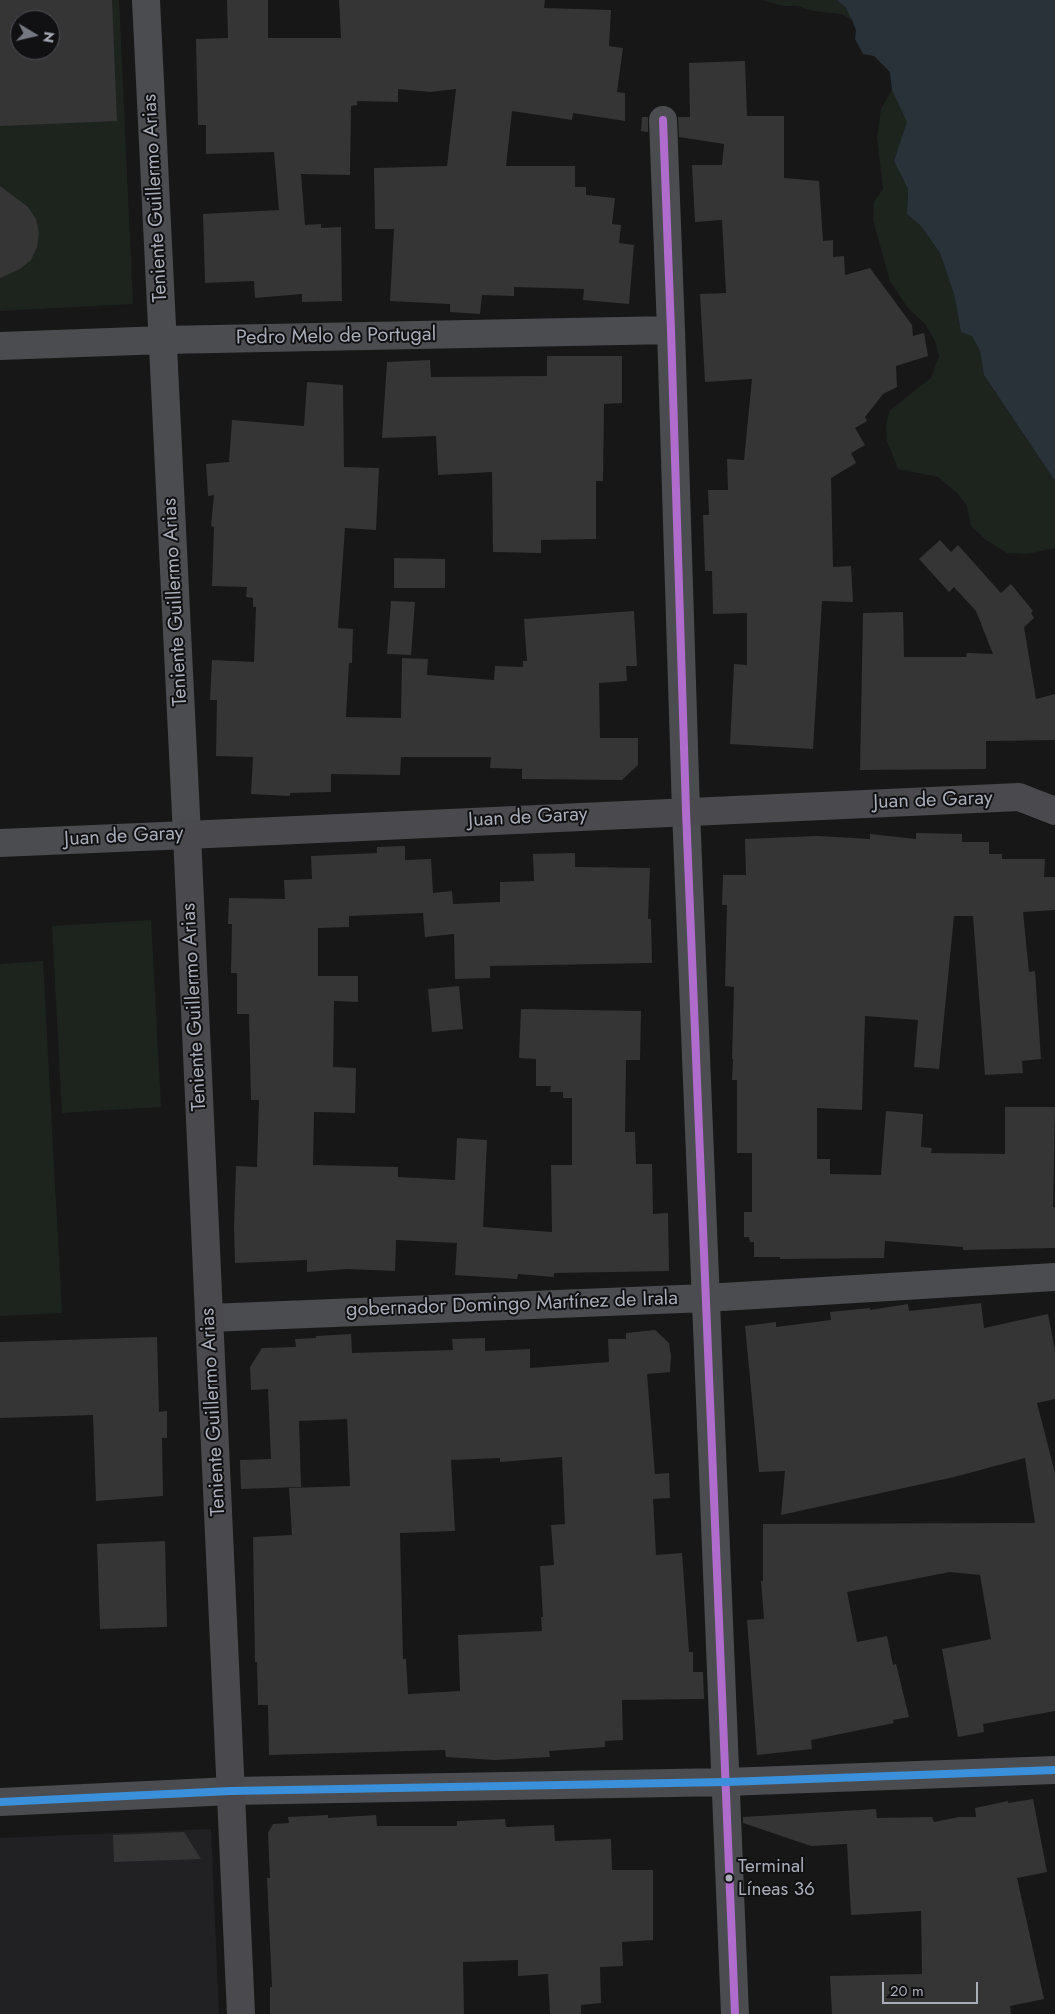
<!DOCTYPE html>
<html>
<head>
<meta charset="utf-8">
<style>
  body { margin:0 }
  #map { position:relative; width:1055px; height:2014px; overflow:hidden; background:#171717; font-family:Jost,sans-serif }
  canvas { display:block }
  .north { position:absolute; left:10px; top:10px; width:50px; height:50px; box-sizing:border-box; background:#111113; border:1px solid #4d4f55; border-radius:50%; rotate:99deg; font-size:14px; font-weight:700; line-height:20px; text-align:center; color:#a8adb8 }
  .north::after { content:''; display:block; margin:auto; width:18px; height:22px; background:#757880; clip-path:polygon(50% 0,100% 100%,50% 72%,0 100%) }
  .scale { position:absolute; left:882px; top:1982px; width:96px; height:22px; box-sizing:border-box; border:2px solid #a8adb8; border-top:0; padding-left:6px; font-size:15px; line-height:18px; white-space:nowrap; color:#a8adb8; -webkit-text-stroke:4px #111113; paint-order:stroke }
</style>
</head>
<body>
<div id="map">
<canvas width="1055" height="2014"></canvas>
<div class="north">N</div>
<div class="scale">20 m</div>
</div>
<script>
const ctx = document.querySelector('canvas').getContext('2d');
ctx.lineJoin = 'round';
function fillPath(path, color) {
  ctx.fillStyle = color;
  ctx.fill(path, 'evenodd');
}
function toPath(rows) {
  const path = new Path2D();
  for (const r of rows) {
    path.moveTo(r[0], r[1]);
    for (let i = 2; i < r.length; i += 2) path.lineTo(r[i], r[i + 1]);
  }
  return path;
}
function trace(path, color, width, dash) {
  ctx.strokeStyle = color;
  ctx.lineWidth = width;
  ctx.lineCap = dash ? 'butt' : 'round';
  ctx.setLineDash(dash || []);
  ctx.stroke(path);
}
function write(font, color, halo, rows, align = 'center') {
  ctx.font = font + ' Jost,sans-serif';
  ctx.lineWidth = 4;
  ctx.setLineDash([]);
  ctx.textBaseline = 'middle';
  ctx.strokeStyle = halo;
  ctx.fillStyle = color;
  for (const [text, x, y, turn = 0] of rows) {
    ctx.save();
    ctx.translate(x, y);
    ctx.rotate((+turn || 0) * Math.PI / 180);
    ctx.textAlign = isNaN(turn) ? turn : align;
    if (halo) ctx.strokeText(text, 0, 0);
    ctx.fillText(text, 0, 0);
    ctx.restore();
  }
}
fillPath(toPath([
  [211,1829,219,2014,0,2014,0,1838]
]), '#212123');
fillPath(toPath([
  [0,0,119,0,133,304,0,311],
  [20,20,50,20,50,50,20,50],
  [763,0,837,0,846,8,852,20,841,14,814,11,797,6,783,6],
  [892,90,908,122,894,161,908,189,907,214,921,226,940,253,954,294,961,332,972,335,980,351,984,375,1055,481,1055,548,1027,554,1007,553,986,540,971,526,967,506,957,493,938,477,898,469,893,456,887,441,886,423,890,410,931,378,939,356,935,341,925,324,907,307,890,281,873,220,874,202,883,189,877,137,879,124,881,109],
  [151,920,161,1107,62,1113,52,926],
  [43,961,62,1313,0,1316,0,964]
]), '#1d241e');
fillPath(toPath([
  [837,0,1055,0,1055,481,984,375,980,351,972,336,961,332,954,294,940,253,921,226,907,214,908,189,894,161,907,122,892,90,890,72,874,56,863,54,855,39,856,30,852,20,846,8]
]), '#2a3239');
fillPath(toPath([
  [0,0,112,0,117,121,0,126],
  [20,20,50,20,50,50,20,50],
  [227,0,268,0,268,38,341,38,339,0,545,0,544,8,611,10,609,46,623,48,617,92,625,93,625,121,573,113,572,120,512,111,506,166,575,166,575,187,586,187,586,195,615,198,612,224,621,225,619,243,634,245,629,304,583,300,584,289,514,287,514,296,482,295,480,314,450,312,450,304,390,301,394,229,375,229,374,168,447,166,456,89,430,92,398,89,398,102,357,101,357,105,351,106,350,175,301,174,305,225,321,224,321,228,341,227,342,301,302,302,302,294,255,298,254,281,205,283,203,214,279,210,274,152,206,154,206,125,198,125,196,39,228,38],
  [745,61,747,116,784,116,784,178,819,181,823,241,833,240,833,257,844,256,845,275,870,268,912,325,913,336,924,333,928,356,896,366,897,387,883,394,865,417,867,421,855,428,865,445,851,453,856,463,831,478,833,567,851,566,853,602,822,601,813,749,730,744,734,664,747,665,747,613,713,614,712,571,705,571,703,515,709,515,708,490,728,490,727,459,744,460,752,379,705,382,700,294,726,293,722,220,695,222,692,165,722,165,724,144,679,137,678,117,690,117,689,63],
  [642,117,648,117,648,132,641,131],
  [0,186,28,207,36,219,39,233,37,247,31,260,20,269,0,278],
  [547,356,622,356,622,403,604,404,603,481,596,481,596,539,541,540,541,553,493,552,492,472,438,475,436,436,382,438,387,362,430,360,431,377,547,376],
  [307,382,343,385,344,467,379,468,376,530,345,528,338,628,353,629,352,663,349,663,346,717,401,718,402,658,428,659,427,675,494,680,495,666,523,667,523,661,527,661,524,619,634,611,637,666,626,666,627,681,599,683,600,738,638,738,638,765,622,780,522,779,522,769,490,768,491,757,401,757,400,775,331,774,331,792,290,793,290,796,251,794,253,757,216,756,217,700,210,700,212,660,254,662,256,607,253,607,253,598,246,597,247,587,212,586,214,527,211,526,214,495,208,496,206,464,229,462,232,420,304,426],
  [940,540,951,552,958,545,1001,593,1011,584,1033,611,1031,613,1034,618,1024,627,1036,699,1055,694,1055,740,986,741,986,769,860,770,863,613,903,612,904,657,966,657,967,653,993,654,976,611,954,587,949,592,919,559],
  [394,558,445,559,445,588,394,588],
  [391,601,415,602,411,655,387,654],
  [916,833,962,834,962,842,989,842,989,854,1002,854,1002,859,1045,859,1044,877,1055,877,1055,910,1023,912,1029,972,1035,971,1041,1059,1022,1061,1023,1073,985,1075,973,916,954,916,939,1069,914,1067,918,1020,865,1016,862,1110,817,1108,817,1159,830,1159,830,1174,881,1175,886,1111,923,1114,921,1147,932,1148,931,1153,1005,1154,1005,1107,1055,1107,1053,1207,1055,1207,1055,1248,963,1250,963,1247,885,1241,884,1258,780,1259,780,1257,754,1257,754,1242,750,1242,749,1237,744,1237,744,1212,752,1212,752,1153,737,1153,737,1080,732,1080,733,1059,732,1059,734,987,725,986,727,905,722,905,723,875,746,875,745,839,817,836,870,839,870,834,916,839],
  [405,846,405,860,431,859,433,893,452,891,453,904,500,902,500,882,534,881,533,854,575,853,575,867,650,868,648,919,651,919,652,963,490,966,490,978,455,979,454,934,425,937,423,913,349,916,349,927,318,928,318,976,358,976,358,1002,334,1001,333,1067,356,1068,355,1113,314,1112,313,1165,398,1167,398,1177,455,1180,457,1138,487,1140,483,1227,552,1232,551,1165,572,1165,572,1098,563,1098,563,1092,550,1092,551,1086,536,1086,536,1059,519,1058,521,1009,641,1011,640,1060,626,1060,625,1132,635,1132,636,1164,652,1164,653,1214,668,1213,669,1271,554,1273,554,1277,518,1274,517,1279,455,1275,457,1243,396,1240,395,1271,347,1269,307,1272,307,1260,235,1263,234,1227,236,1166,257,1167,259,1100,251,1100,249,1014,237,1014,237,973,231,973,232,924,228,924,229,898,285,899,284,880,312,879,311,856,377,853,377,847],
  [459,986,463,1029,432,1032,428,989],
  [981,1303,984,1328,1048,1314,1055,1350,1055,1399,1037,1403,1055,1473,1055,1711,983,1724,984,1732,958,1737,942,1649,991,1639,980,1575,950,1572,847,1592,857,1642,887,1636,893,1665,896,1664,909,1717,893,1720,894,1723,811,1740,812,1749,757,1755,747,1620,764,1619,761,1581,763,1581,763,1524,1035,1523,1025,1458,954,1477,781,1515,785,1471,759,1472,745,1326,776,1322,776,1327,831,1320,830,1312,870,1308,870,1310,908,1304,909,1311],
  [655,1330,669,1343,671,1356,670,1372,647,1374,655,1474,669,1473,670,1498,653,1499,656,1555,682,1553,689,1652,693,1652,693,1672,703,1672,704,1699,622,1700,623,1740,605,1741,605,1747,549,1751,550,1757,495,1760,446,1757,445,1750,269,1755,268,1705,258,1705,257,1662,255,1662,253,1537,292,1535,289,1488,350,1486,347,1419,299,1421,301,1487,241,1489,240,1460,271,1459,268,1389,251,1390,250,1367,262,1348,296,1347,295,1339,316,1338,316,1336,351,1334,352,1353,453,1350,452,1339,485,1338,485,1351,530,1349,530,1368,609,1362,608,1339,626,1339,626,1333],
  [562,1457,565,1524,551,1525,554,1565,540,1566,543,1617,541,1617,542,1631,458,1635,460,1691,408,1694,406,1659,403,1659,400,1533,455,1531,451,1460,500,1458,500,1462],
  [157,1337,159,1412,167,1411,167,1438,162,1438,163,1496,96,1501,93,1415,0,1418,0,1342],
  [165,1541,167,1627,100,1629,97,1544],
  [1033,1799,1047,1872,1017,1878,1044,1999,1010,2006,1011,2014,832,2014,830,1976,922,1974,921,1911,851,1915,847,1844,811,1846,743,1823,743,1817,876,1809,877,1818,932,1817,934,1822,959,1817,976,1817,975,1808,1008,1801,1008,1803],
  [328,1815,328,1818,376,1815,377,1826,457,1826,457,1821,505,1819,506,1827,554,1825,555,1841,611,1839,612,1870,653,1870,653,1940,622,1942,623,1966,600,1967,601,2003,581,2005,581,2014,550,2014,548,1974,518,1976,518,1960,463,1962,464,2014,270,2014,270,1987,272,1987,267,1878,270,1878,268,1833,273,1824,289,1823,288,1817],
  [184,1832,201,1859,114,1862,113,1835]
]), '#353536');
trace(toPath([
  [663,120,671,330,686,811,735,2014],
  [0,346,164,340,671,330],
  [0,843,187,835,146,0],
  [209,1318,706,1298,1055,1277],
  [0,1802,231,1791,726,1782,1055,1770]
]), '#4b4c50', 28);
trace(toPath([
  [241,2014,187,835,1019,797,1055,811]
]), '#4a4a4e', 28);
trace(toPath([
  [663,120,671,330,686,811,735,2014]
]), '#b06ccc', 8);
trace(toPath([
  [0,1802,231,1791,726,1782,1055,1770]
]), '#3a90db', 8);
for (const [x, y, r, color] of [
  [729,1878,4.5,"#a8adb8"]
]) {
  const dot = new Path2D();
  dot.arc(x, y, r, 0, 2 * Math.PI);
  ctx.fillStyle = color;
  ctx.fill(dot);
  trace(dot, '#111113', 2);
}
write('19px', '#a8adb8', '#111113', [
  ["Terminal",738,1867],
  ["Líneas 36",738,1890]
], 'left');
write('20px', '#a8adb8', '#111113', [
  ["Teniente Guillermo Arias",156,198,-93],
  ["Pedro Melo de Portugal",336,337,-1],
  ["Teniente Guillermo Arias",176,602,-93],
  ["Juan de Garay",933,801,-2],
  ["Juan de Garay",528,818,-3],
  ["Juan de Garay",124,837,-3],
  ["Teniente Guillermo Arias",195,1007,-93],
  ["gobernador Domingo Martínez de Irala",512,1305,-2],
  ["Teniente Guillermo Arias",214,1412,-93]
]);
</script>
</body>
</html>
